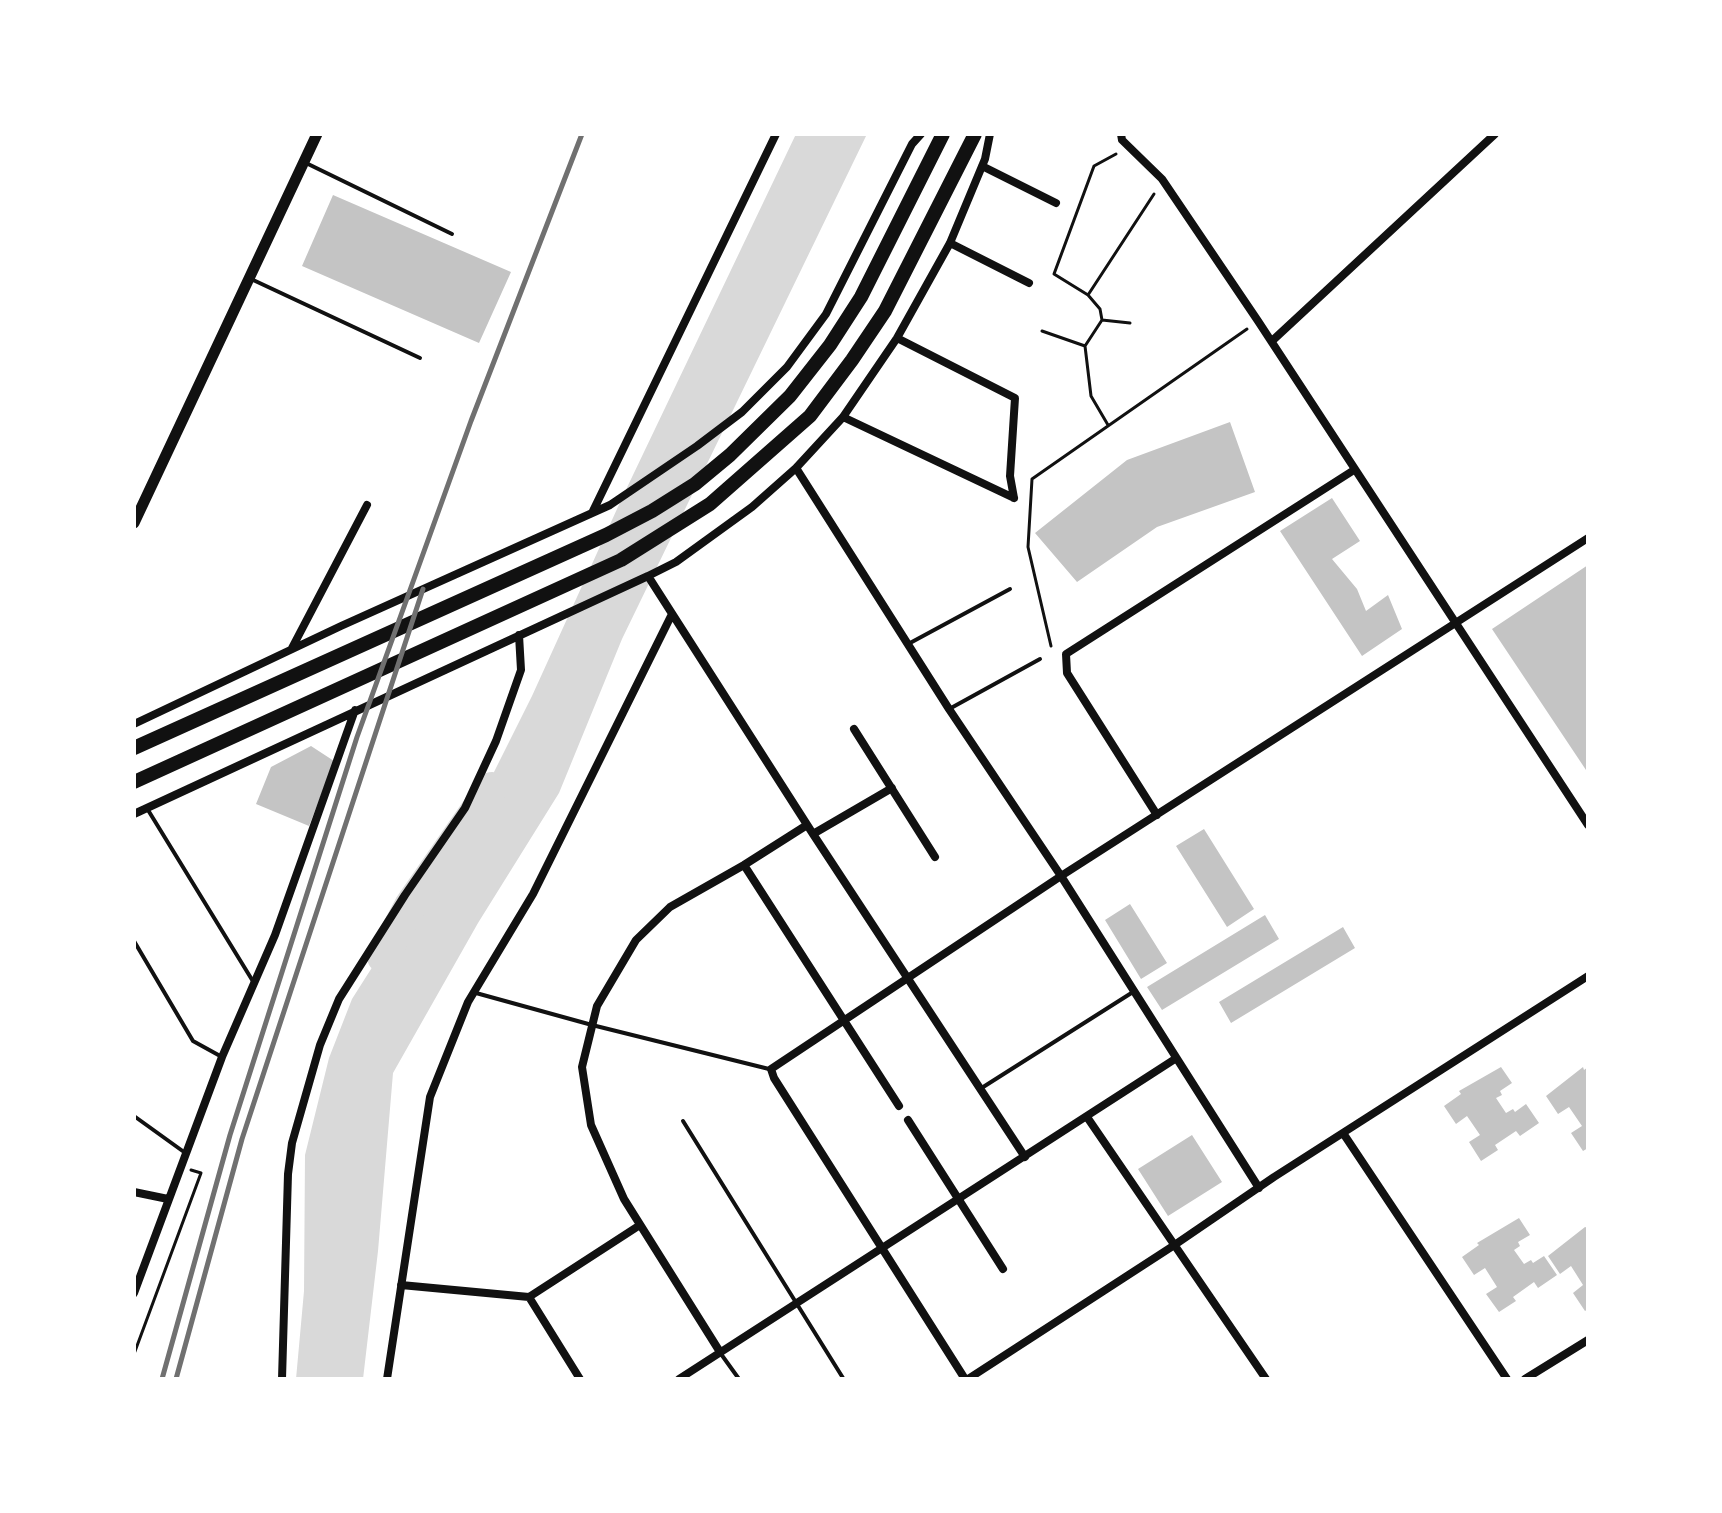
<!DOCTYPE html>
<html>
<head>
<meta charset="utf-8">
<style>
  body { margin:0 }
  #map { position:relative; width:1722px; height:1513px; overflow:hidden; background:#fff; font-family:Poppins,sans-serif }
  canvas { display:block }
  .frame { position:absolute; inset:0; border:136px solid #fff; pointer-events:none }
</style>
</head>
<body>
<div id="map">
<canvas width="1722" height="1513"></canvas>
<div class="frame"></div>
</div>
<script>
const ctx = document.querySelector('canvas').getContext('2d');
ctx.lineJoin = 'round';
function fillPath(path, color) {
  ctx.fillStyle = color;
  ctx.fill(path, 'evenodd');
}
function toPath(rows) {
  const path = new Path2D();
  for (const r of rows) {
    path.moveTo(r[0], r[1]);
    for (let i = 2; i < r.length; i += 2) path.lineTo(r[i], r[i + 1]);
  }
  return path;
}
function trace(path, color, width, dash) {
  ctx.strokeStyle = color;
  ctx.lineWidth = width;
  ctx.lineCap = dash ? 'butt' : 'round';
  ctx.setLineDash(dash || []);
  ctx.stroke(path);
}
fillPath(toPath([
  [796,134,867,134,622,639,559,793,478,923,393,1073,378,1251,363,1379,296,1379,304,1291,305,1155,329,1058,352,999,399,925,447,866,532,696,622,498]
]), '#d9d9d9');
trace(toPath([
  [383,957,410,906,492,788]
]), '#d9d9d9', 32);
fillPath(toPath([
  [333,195,511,272,479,343,302,266],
  [1230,422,1255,492,1157,527,1077,582,1035,533,1127,460],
  [1332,498,1360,541,1332,559,1357,589,1366,611,1388,595,1402,629,1362,656,1280,531],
  [1588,565,1588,773,1492,629],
  [311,746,334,761,309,826,256,804,271,767],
  [1204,829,1254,909,1227,927,1176,846],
  [1130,904,1167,963,1141,979,1105,920],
  [1265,915,1279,939,1162,1010,1147,987],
  [1343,927,1355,948,1231,1023,1219,1002],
  [1501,1067,1512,1083,1500,1091,1502,1095,1496,1098,1506,1113,1513,1109,1515,1112,1526,1104,1539,1123,1520,1136,1516,1131,1495,1145,1498,1150,1481,1161,1469,1142,1480,1135,1467,1116,1456,1124,1444,1106,1461,1094,1459,1091],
  [1583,1067,1584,1070,1588,1067,1588,1148,1583,1151,1571,1133,1582,1126,1569,1107,1558,1114,1546,1096],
  [1192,1135,1222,1182,1168,1216,1138,1169],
  [1519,1218,1530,1235,1518,1242,1520,1246,1514,1250,1524,1264,1531,1260,1533,1263,1544,1256,1557,1275,1538,1288,1534,1282,1513,1297,1516,1301,1499,1312,1486,1294,1497,1287,1485,1268,1474,1275,1462,1257,1479,1245,1477,1243],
  [1585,1227,1588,1228,1588,1309,1585,1311,1573,1293,1583,1285,1571,1266,1560,1274,1548,1256]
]), '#c4c4c4');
trace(toPath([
  [1088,295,1154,194],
  [1102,320,1130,323],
  [1042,331,1085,346,1102,320,1100,309,1088,295,1054,274,1094,166,1116,154],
  [1085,346,1091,396,1108,425],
  [1051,646,1028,547,1032,479,1247,329],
  [134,1354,201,1173,191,1170]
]), '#111', 3);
trace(toPath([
  [306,163,452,234],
  [251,279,420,358],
  [910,643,1010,589],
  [951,708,1040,659],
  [148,810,254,983],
  [134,941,193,1041,222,1057],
  [476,993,592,1025,769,1069],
  [980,1089,1133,992],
  [134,1116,184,1152],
  [683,1121,843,1378],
  [721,1354,739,1379]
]), '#111', 4);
trace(toPath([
  [1121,134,1122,140,1162,179,1258,321,1588,825],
  [982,166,1056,203],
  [950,243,1029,283],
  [897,338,1015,398,1010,476,1014,498],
  [1272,341,1495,134],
  [843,417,1014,498],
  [796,468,949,709,1061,876,1259,1188],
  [592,513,776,134],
  [648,576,813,834,1025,1157],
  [292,648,367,505],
  [134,724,341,626,610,505,697,446,742,412,787,367,826,314,912,144,921,134],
  [854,729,935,857],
  [134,814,648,576,676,562,752,507,796,468,843,417,897,338,950,243,985,159,990,134],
  [1157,815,1067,673,1066,654,1354,470],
  [813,834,892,788],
  [744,865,899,1106],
  [1087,1117,1266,1379],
  [908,1120,1003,1269],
  [1343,1133,1507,1379],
  [134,1192,168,1199],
  [401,1285,529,1297,640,1225],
  [134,1293,222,1057,275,935,355,710],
  [529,1297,580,1379],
  [720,1352,624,1199,591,1125,582,1067,597,1006,636,940,670,907,744,865,807,825],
  [282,1379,288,1174,292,1143,320,1045,339,999,405,895,465,808,496,741,521,670,519,635],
  [387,1379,430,1097,468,1002,533,894,672,614],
  [679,1379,1175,1059],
  [965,1379,774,1078,771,1069,1061,876,1588,538],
  [968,1379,1173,1246,1274,1177,1588,976],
  [1525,1379,1588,1340]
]), '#111', 8);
trace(toPath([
  [134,523,317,134]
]), '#111', 11);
trace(toPath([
  [134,748,606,535,652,511,695,484,730,455,790,396,830,345,861,297,943,134],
  [134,782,621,560,710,504,810,416,852,360,885,311,975,134]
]), '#111', 14);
trace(toPath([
  [162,1379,230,1135,357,737,471,421,582,134],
  [176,1379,242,1139,423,589]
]), '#707070', 5);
</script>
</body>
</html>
